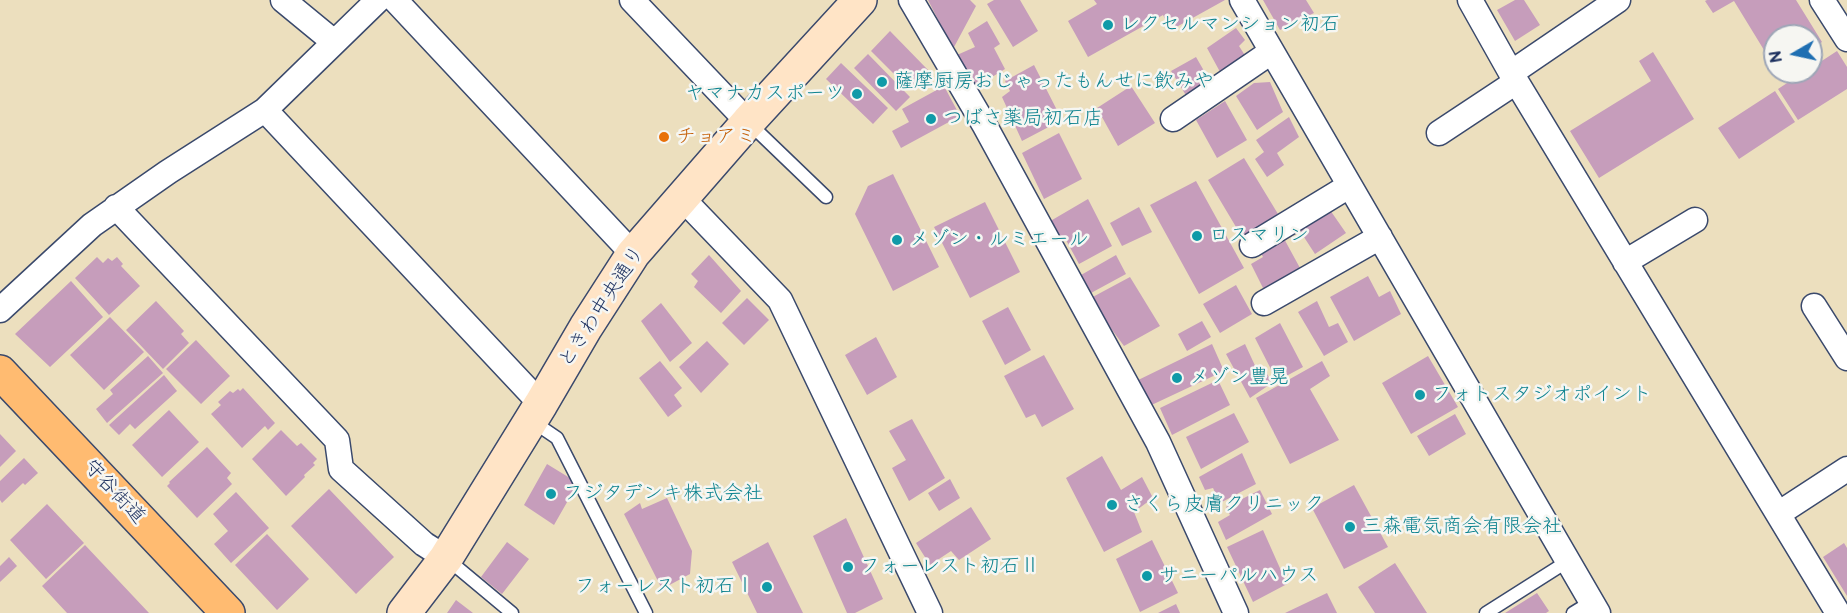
<!DOCTYPE html>
<html>
<head>
<meta charset="utf-8">
<style>
  body { margin:0 }
  #map { position:relative; width:1847px; height:613px; overflow:hidden; background:#ecdfbe; font-family:"Balsamiq Sans",sans-serif }
  canvas { display:block }
  .north { position:absolute; left:1763px; top:24px; width:60px; height:60px; box-sizing:border-box; background:#f6f6f2; border:2px solid #9ea6b7; border-radius:50%; rotate:261deg; font-size:16px; font-weight:700; line-height:24px; text-align:center; color:#1b2f5e }
  .north::after { content:''; display:block; margin:auto; width:21px; height:27px; background:#1f6fb2; clip-path:polygon(50% 0,100% 100%,50% 72%,0 100%) }
</style>
</head>
<body>
<div id="map">
<canvas width="1847" height="613"></canvas>
<div class="north">N</div>
</div>
<script>
const ctx = document.querySelector('canvas').getContext('2d');
ctx.lineJoin = 'round';
function fillPath(path, color) {
  ctx.fillStyle = color;
  ctx.fill(path, 'evenodd');
}
function toPath(rows) {
  const path = new Path2D();
  for (const r of rows) {
    path.moveTo(r[0], r[1]);
    for (let i = 2; i < r.length; i += 2) path.lineTo(r[i], r[i + 1]);
  }
  return path;
}
function trace(path, color, width, dash) {
  ctx.strokeStyle = color;
  ctx.lineWidth = width;
  ctx.lineCap = dash ? 'butt' : 'round';
  ctx.setLineDash(dash || []);
  ctx.stroke(path);
}
function write(font, color, halo, rows, align = 'center') {
  ctx.font = font + ' "Balsamiq Sans","Klee One",sans-serif';
  ctx.lineWidth = 5;
  ctx.setLineDash([]);
  ctx.textBaseline = 'middle';
  ctx.strokeStyle = halo;
  ctx.fillStyle = color;
  for (const [text, x, y, turn = 0] of rows) {
    ctx.save();
    ctx.translate(x, y);
    ctx.rotate((+turn || 0) * Math.PI / 180);
    ctx.textAlign = isNaN(turn) ? turn : align;
    if (halo) ctx.strokeText(text, 0, 0);
    ctx.fillText(text, 0, 0);
    ctx.restore();
  }
}
fillPath(toPath([
  [928,0,970,0,976,6,953,49],
  [994,0,1020,0,1038,31,1013,47,987,4],
  [1094,0,1225,0,1171,30,1163,15,1088,57,1068,21,1097,4],
  [1263,0,1306,0,1314,13,1280,30],
  [1515,0,1524,0,1540,25,1515,41,1497,10],
  [1707,0,1796,0,1822,42,1811,49,1811,36,1775,36,1775,68,1734,1,1713,13,1705,1],
  [987,21,1000,44,994,48,1005,69,974,88,957,55,975,47,968,33],
  [1236,28,1245,40,1239,46,1248,60,1225,81,1207,48],
  [890,31,928,70,909,89,871,51],
  [1837,51,1847,67,1847,89,1798,120,1778,89,1804,72,1811,72,1811,68],
  [1653,52,1694,119,1599,178,1570,131,1651,81,1639,61],
  [868,54,910,97,896,111,854,68],
  [1196,57,1211,83,1187,97,1171,71],
  [841,63,888,108,873,124,826,79],
  [1034,65,1062,120,1022,141,1002,97,1010,91,1005,81],
  [1270,82,1283,112,1257,130,1236,96,1254,83],
  [944,86,960,116,901,148,892,131,909,122,902,109],
  [1131,86,1155,123,1118,146,1097,108],
  [1775,91,1795,122,1739,159,1718,128],
  [1225,101,1247,140,1217,158,1196,120],
  [1289,117,1299,137,1277,153,1284,165,1267,177,1255,159,1264,152,1256,140],
  [1059,133,1082,179,1044,199,1022,153],
  [1244,158,1278,214,1242,237,1208,180],
  [893,174,939,267,893,291,855,214,868,186],
  [1196,181,1244,268,1199,294,1150,205],
  [1088,199,1112,246,1079,264,1066,240,1058,243,1047,223],
  [985,202,1020,272,970,298,934,227],
  [1139,207,1152,232,1122,246,1110,223],
  [1330,210,1346,233,1315,254,1300,231],
  [1282,235,1300,268,1264,290,1251,264,1263,257,1258,248],
  [709,255,741,291,721,313,694,287,698,281,691,274],
  [1116,255,1126,274,1091,293,1081,275],
  [97,257,103,263,108,258,112,261,117,257,123,264,121,266,140,286,109,315,75,278],
  [1368,276,1379,297,1390,291,1401,314,1354,341,1330,297],
  [1130,277,1160,326,1124,346,1089,299],
  [71,281,103,317,50,367,15,334],
  [1236,285,1252,314,1220,333,1203,304],
  [747,298,769,320,744,345,722,323],
  [156,301,184,331,181,334,189,343,163,369,126,330],
  [1317,301,1329,327,1338,323,1348,342,1324,356,1298,312],
  [661,303,692,343,670,362,641,321],
  [1008,307,1031,350,1005,365,982,321],
  [110,317,144,352,104,390,70,355],
  [1202,321,1211,337,1187,351,1178,334],
  [1280,323,1303,367,1277,381,1255,338],
  [876,337,897,377,867,395,845,355],
  [196,340,230,376,201,404,166,369],
  [707,341,729,364,701,393,679,367],
  [1212,344,1224,371,1143,409,1130,384],
  [1245,344,1258,372,1264,368,1272,383,1250,398,1226,354],
  [1044,355,1074,409,1042,427,1035,414,1026,418,1004,376],
  [148,356,163,373,107,423,96,409,113,394,110,390],
  [1428,356,1458,407,1411,434,1382,383],
  [660,361,682,388,674,395,682,406,668,417,639,378],
  [1322,361,1330,376,1310,389,1339,440,1290,464,1256,398],
  [164,375,177,391,135,429,130,424,119,435,109,425],
  [1218,380,1230,405,1172,435,1160,408],
  [243,388,275,423,268,430,265,426,242,448,211,414,221,405,218,402,230,391,233,393,238,389,240,391],
  [169,410,199,442,162,477,132,445],
  [1234,413,1249,442,1201,469,1186,437],
  [1455,414,1466,434,1429,456,1417,436],
  [912,419,945,478,909,501,892,468,906,460,889,431],
  [281,430,297,446,301,443,317,459,313,463,315,465,304,475,305,477,286,496,252,459],
  [0,434,16,451,0,467],
  [207,447,231,473,227,478,232,484,197,518,167,486,170,483,169,482],
  [1242,453,1256,484,1220,503,1213,488,1205,490,1199,477],
  [1102,456,1121,490,1142,477,1153,498,1134,512,1142,532,1104,552,1066,478],
  [24,458,38,473,25,485,23,483,2,503,0,500,0,481],
  [547,464,578,483,554,525,524,505],
  [950,479,960,498,939,511,928,493],
  [1354,485,1388,547,1344,569,1312,508],
  [329,489,394,557,356,594,291,526],
  [1260,490,1272,514,1226,540,1218,522,1230,515,1226,507],
  [236,492,269,528,231,563,214,544,228,531,213,514],
  [667,498,692,551,690,574,662,589,624,514,640,503,642,509],
  [47,504,84,543,46,579,10,540],
  [971,507,991,539,959,560,951,551,930,565,916,543],
  [846,518,883,599,855,613,847,613,813,536],
  [1263,530,1287,584,1253,602,1227,547],
  [267,534,309,579,277,610,235,565],
  [1152,540,1178,593,1140,612,1116,559],
  [507,542,529,559,502,594,481,577],
  [768,542,803,613,757,613,732,562],
  [1844,543,1847,548,1847,596,1823,557],
  [85,545,149,613,67,613,42,586],
  [9,557,17,566,0,582,0,566],
  [1395,563,1427,613,1375,613,1358,587],
  [1327,593,1337,613,1285,613],
  [1537,593,1549,611,1546,613,1505,613],
  [456,600,473,613,447,613],
  [1176,604,1180,613,1158,613]
]), '#c69dbb');
const lane = toPath([
  [749,123,826,197],
  [532,421,557,438,646,613],
  [446,558,512,613],
  [1486,613,1568,561],
  [1573,613,1591,602]
]);
const street = toPath([
  [283,0,334,42],
  [395,0,633,254],
  [632,0,748,122],
  [911,0,985,126,1158,442,1236,613],
  [1242,0,1598,613],
  [1470,0,1511,73,1838,613],
  [1822,0,1847,39],
  [1511,73,1618,0],
  [265,110,541,404],
  [1173,119,1271,52],
  [1439,133,1516,82],
  [682,198,780,300,930,613],
  [116,207,337,440,341,469,424,544,446,558],
  [1252,245,1349,186],
  [1625,262,1695,220],
  [1264,303,1380,237],
  [1814,306,1847,358],
  [0,310,92,225,168,172,265,110,378,0],
  [1778,514,1847,469]
]);
const secondary = toPath([
  [404,613,446,558,541,404,586,327,633,254,748,122,860,0]
]);
const primary = toPath([
  [0,372,228,613]
]);
trace(lane, '#3a496c', 15);
trace(street, '#3a496c', 27);
trace(secondary, '#3a496c', 36);
trace(primary, '#3a496c', 36);
trace(lane, '#fff', 12);
trace(street, '#fff', 24);
trace(secondary, '#ffe4c6', 33);
trace(primary, '#ffbb71', 33);
for (const [x, y, r, color] of [
  [1108,25,6,"#0f9aa8"],
  [882,82,6,"#0f9aa8"],
  [857,94,6,"#0f9aa8"],
  [931,119,6,"#0f9aa8"],
  [664,137,6,"#e8710a"],
  [1197,236,6,"#0f9aa8"],
  [897,240,6,"#0f9aa8"],
  [1177,378,6,"#0f9aa8"],
  [1420,395,6,"#0f9aa8"],
  [551,494,6,"#0f9aa8"],
  [1112,505,6,"#0f9aa8"],
  [1350,527,6,"#0f9aa8"],
  [848,567,6,"#0f9aa8"],
  [1147,576,6,"#0f9aa8"],
  [767,587,6,"#0f9aa8"]
]) {
  const dot = new Path2D();
  dot.arc(x, y, r, 0, 2 * Math.PI);
  ctx.fillStyle = color;
  ctx.fill(dot);
  trace(dot, '#f6f6f2', 2);
}
write('20px', '#0d838f', '#f6f6f2', [
  ["レクセルマンション初石",1120,25],
  ["薩摩厨房おじゃったもんせに飲みや",894,82],
  ["ヤマナカスポーツ",845,94,"right"],
  ["つばさ薬局初石店",943,119],
  ["ロスマリン",1209,236],
  ["メゾン・ルミエール",909,240],
  ["メゾン豊晃",1189,378],
  ["フォトスタジオポイント",1432,395],
  ["フジタデンキ株式会社",563,494],
  ["さくら皮膚クリニック",1124,505],
  ["三森電気商会有限会社",1362,527],
  ["フォーレスト初石Ⅱ",860,567],
  ["サニーパルハウス",1159,576],
  ["フォーレスト初石Ⅰ",755,587,"right"]
], 'left');
write('20px', '#c56008', '#f6f6f2', [
  ["チョアミ",676,137]
], 'left');
write('20px', '#1b2f5e', '#f6f6f2', [
  ["ときわ中央通り",602,307,-57],
  ["守谷街道",114,492,47]
]);
</script>
</body>
</html>
